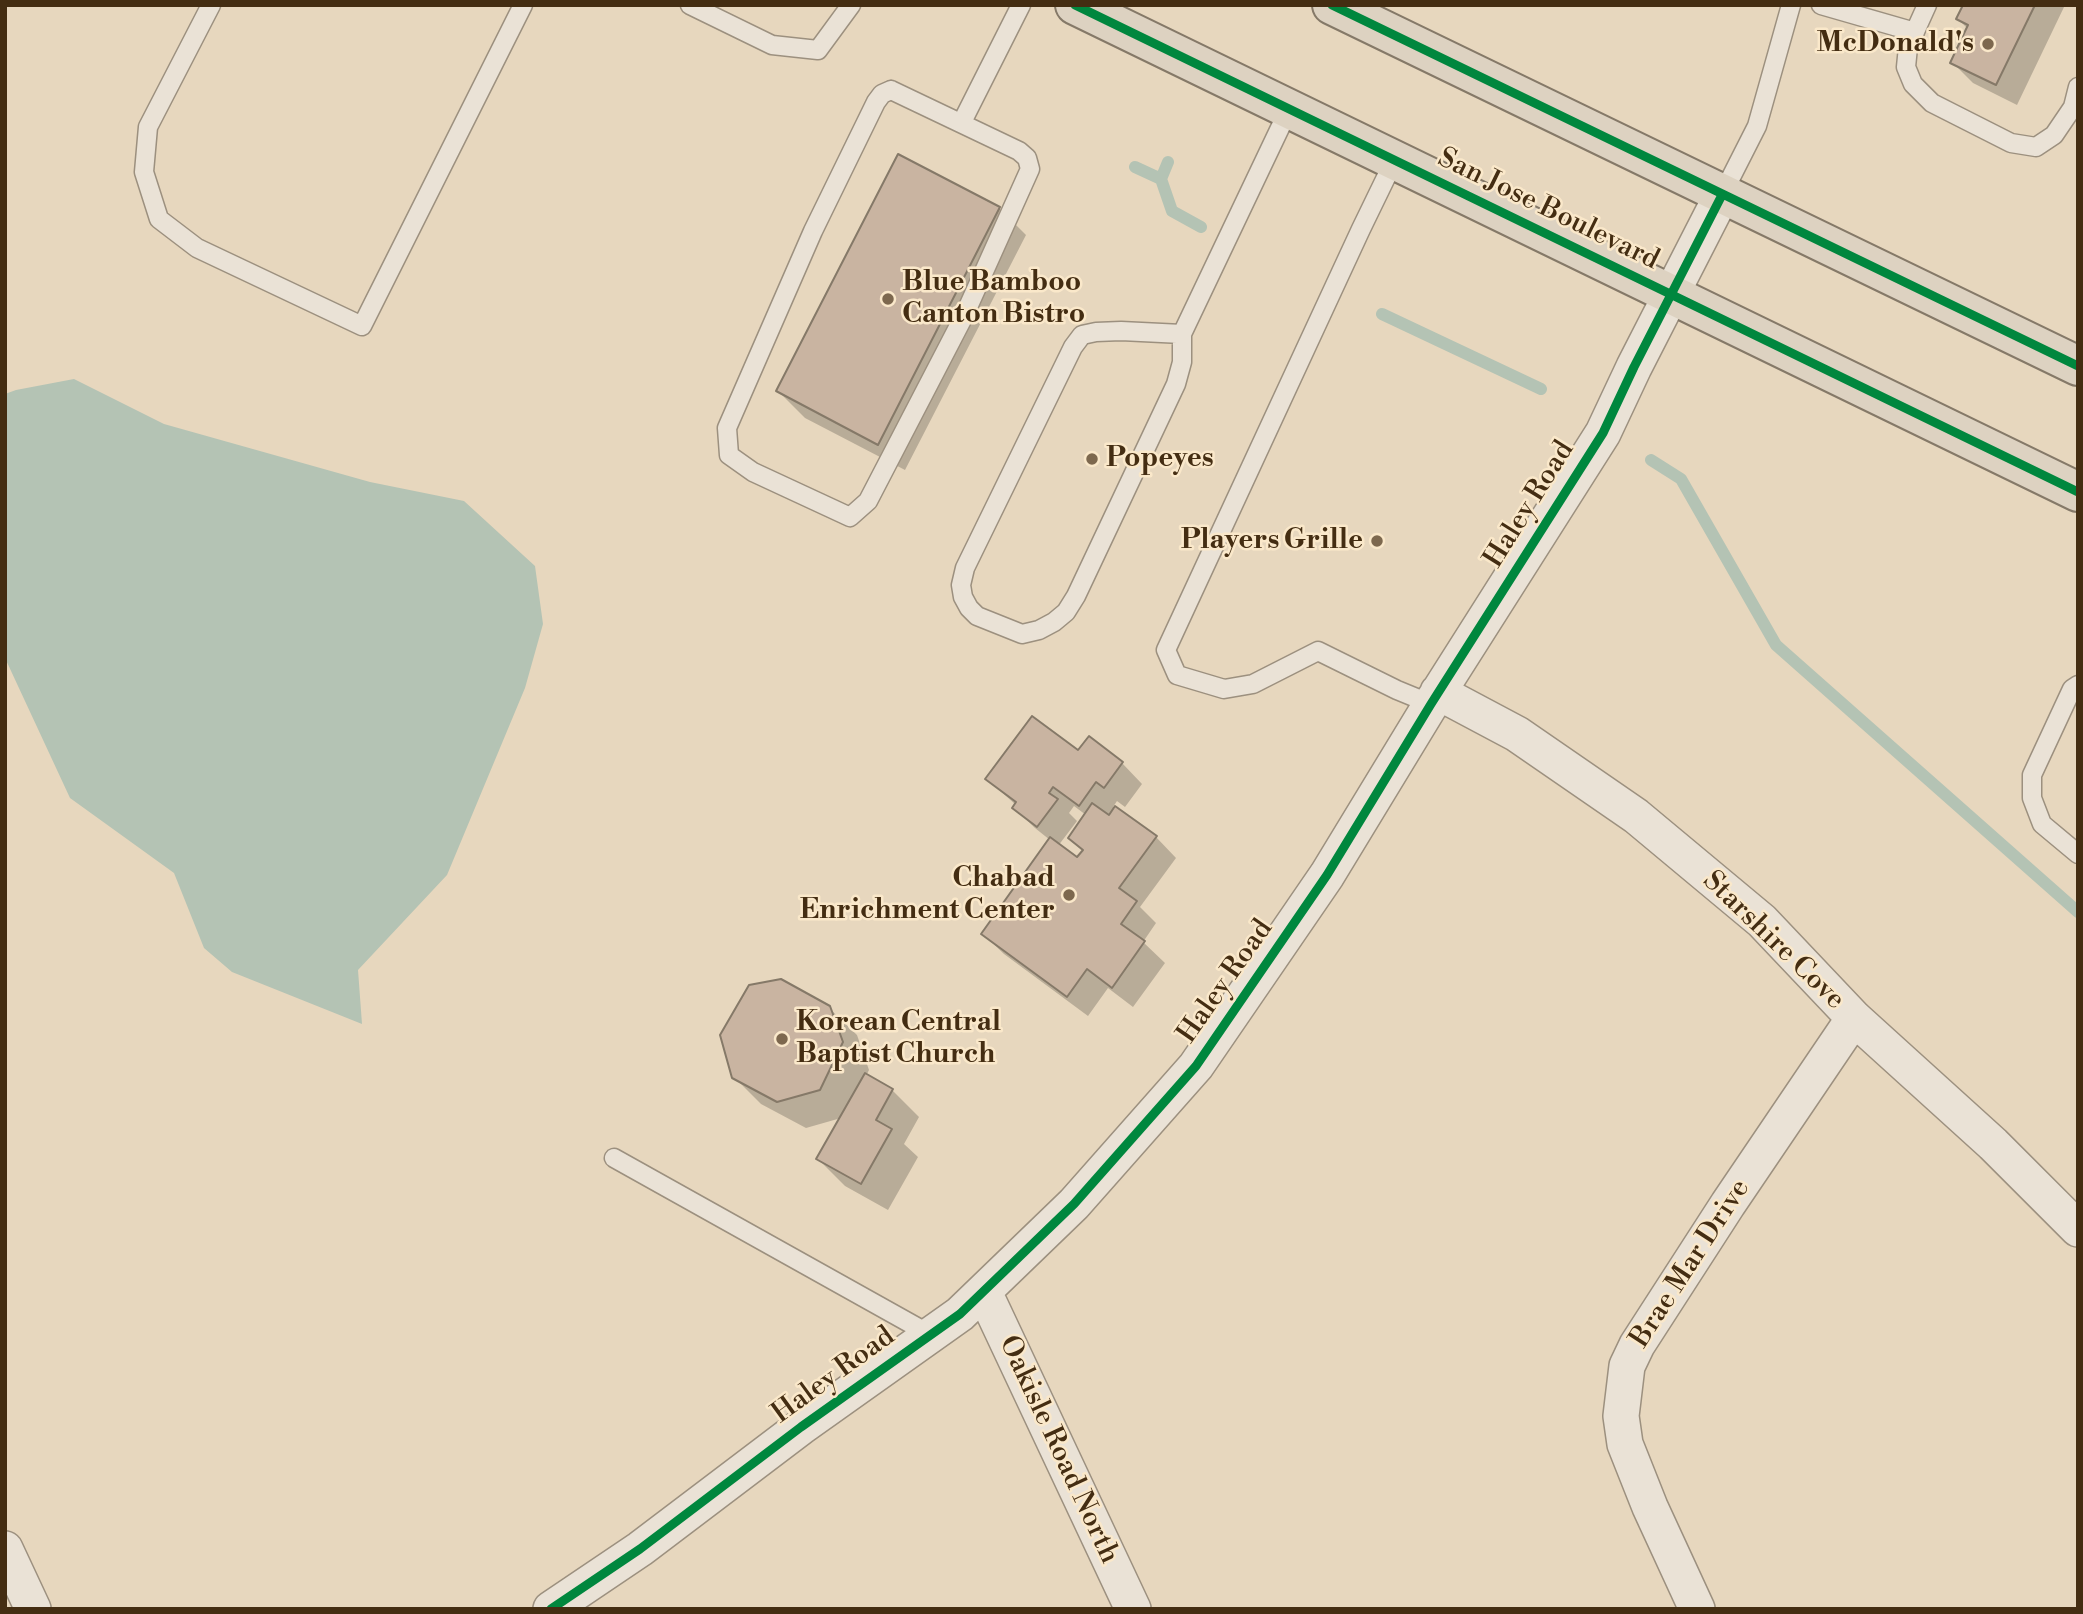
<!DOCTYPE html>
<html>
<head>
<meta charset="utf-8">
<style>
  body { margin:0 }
  #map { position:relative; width:2083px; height:1614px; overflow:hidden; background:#e7d7be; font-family:"Libre Bodoni",serif }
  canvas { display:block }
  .frame { position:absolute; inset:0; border:7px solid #442d12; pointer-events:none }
</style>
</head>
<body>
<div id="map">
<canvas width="2083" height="1614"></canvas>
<div class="frame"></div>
</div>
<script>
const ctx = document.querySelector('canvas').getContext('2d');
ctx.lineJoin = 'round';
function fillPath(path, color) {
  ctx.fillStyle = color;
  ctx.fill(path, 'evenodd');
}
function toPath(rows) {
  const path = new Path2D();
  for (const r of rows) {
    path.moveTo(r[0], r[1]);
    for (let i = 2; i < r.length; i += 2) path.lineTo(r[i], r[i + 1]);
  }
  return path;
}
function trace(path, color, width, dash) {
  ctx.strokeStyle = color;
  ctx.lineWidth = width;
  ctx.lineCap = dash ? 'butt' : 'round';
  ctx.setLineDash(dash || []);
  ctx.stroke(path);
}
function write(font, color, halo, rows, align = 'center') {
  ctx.font = font + ' "Libre Bodoni",serif';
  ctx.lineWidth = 5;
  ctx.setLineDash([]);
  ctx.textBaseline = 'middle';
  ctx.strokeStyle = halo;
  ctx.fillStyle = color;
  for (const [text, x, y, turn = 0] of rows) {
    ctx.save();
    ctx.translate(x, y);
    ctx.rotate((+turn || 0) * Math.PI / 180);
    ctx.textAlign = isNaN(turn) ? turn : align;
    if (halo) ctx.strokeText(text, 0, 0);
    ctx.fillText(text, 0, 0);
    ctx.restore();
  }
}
fillPath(toPath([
  [74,379,164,424,370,482,464,501,535,566,543,624,525,688,447,875,358,970,362,1024,232,972,204,948,174,873,70,798,5,658,5,394,16,390]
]), '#b4c3b4');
fillPath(toPath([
  [1965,5,2065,5,2017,105,1973,83,1952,62,1968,29,1958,19],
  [999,208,1026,235,905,470,805,418,778,391],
  [1089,739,1122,763,1142,784,1125,807,1117,801,1113,807,1156,837,1176,858,1140,907,1156,923,1143,942,1165,963,1133,1007,1108,988,1088,1016,1004,954,983,934,1050,840,1035,828,1014,808,1016,805,987,779,1078,753],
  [1074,806,1086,815,1070,838,1083,852,1078,859,1058,846,1077,821,1069,813],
  [829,1008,857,1035,869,1070,866,1076,892,1090,919,1117,904,1144,918,1157,888,1210,845,1186,818,1159,841,1118,806,1128,761,1104,734,1077]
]), '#0003');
trace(toPath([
  [1135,167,1161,179,1172,211,1201,227],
  [1161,179,1168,162],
  [1382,314,1541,389],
  [1651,460,1681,479,1776,645,2078,912]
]), '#b4c3b4', 12);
const building = toPath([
  [1963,5,2035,5,1996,85,1950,63,1968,25,1956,19,1963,5],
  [898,154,1000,207,878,445,776,391,898,154],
  [1032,716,1078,750,1089,736,1123,762,1104,788,1096,782,1079,806,1053,787,1049,793,1058,799,1037,827,1012,808,1016,802,985,779,1032,716],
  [1092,803,1109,815,1115,806,1157,836,1119,888,1137,901,1121,924,1145,941,1112,988,1087,969,1067,997,981,934,1050,837,1077,857,1083,850,1068,838,1092,803],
  [781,979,830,1006,843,1042,820,1090,777,1102,732,1078,720,1035,749,985,781,979],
  [865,1073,893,1089,876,1120,892,1129,861,1184,816,1159,865,1073]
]);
fillPath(building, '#c9b4a1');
trace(building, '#857968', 2);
const service = toPath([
  [211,5,148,127,144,172,159,219,197,248,362,326,523,5],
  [690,5,772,45,818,50,851,5],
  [1821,5,1915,32],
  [1927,5,1908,47,1906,67,1913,84,1932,103,2011,143,2036,147,2054,135,2073,107,2078,87],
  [891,90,1019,151,1027,158,1030,169,964,316,868,501,850,517,753,472,729,455,727,428,813,231,876,102,882,94,891,90],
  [962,122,1021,5],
  [1394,161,1361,229,1166,650,1177,675,1224,689,1253,684,1318,651,1397,690,1431,704],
  [1722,195,1757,126,1791,5],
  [1182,334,1121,331,1096,332,1082,335,1073,347,965,568,961,585,963,597,969,608,977,616,1022,634,1039,630,1054,622,1066,612,1076,596,1176,384,1182,362,1182,334,1289,109],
  [2078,685,2072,689,2032,775,2032,798,2042,824,2078,854],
  [614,1158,931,1335]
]);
const minor = toPath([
  [1438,692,1517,734,1636,816,1762,921,1854,1018,1993,1144,2078,1229],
  [984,1292,1133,1609],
  [5,1549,33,1609],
  [551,1609,640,1549,801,1427,960,1314,1074,1204,1196,1066,1327,875,1431,704,1603,433,1634,367,1722,195],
  [1697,1609,1650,1507,1625,1444,1621,1416,1627,1366,1637,1345,1728,1204,1854,1018]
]);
const primary = toPath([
  [1075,5,2078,492],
  [1332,5,2078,366]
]);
trace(service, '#9c907f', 21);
trace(minor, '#9c907f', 38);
trace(primary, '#857968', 42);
trace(service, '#eae2d6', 18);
trace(minor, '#eae2d6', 35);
trace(primary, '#ddd2c1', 38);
trace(toPath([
  [1075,5,2078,492],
  [1332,5,2078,366],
  [551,1609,640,1549,801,1427,960,1314,1074,1204,1196,1066,1327,875,1431,704,1603,433,1634,367,1722,195]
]), '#00873e', 9);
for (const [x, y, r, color] of [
  [1988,44,7,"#7d684e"],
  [888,299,7,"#7d684e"],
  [1092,459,7,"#7d684e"],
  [1377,541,7,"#7d684e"],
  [1069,895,7,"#7d684e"],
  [782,1039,7,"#7d684e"]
]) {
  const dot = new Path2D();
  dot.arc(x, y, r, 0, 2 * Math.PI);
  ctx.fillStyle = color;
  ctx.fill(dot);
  trace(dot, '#fae8ca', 2.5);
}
write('bold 28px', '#442d12', '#fae8ca', [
  ["McDonald's",1974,44],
  ["Blue Bamboo",902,283,"left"],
  ["Canton Bistro",902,315,"left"],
  ["Popeyes",1106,459,"left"],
  ["Players Grille",1363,541],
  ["Chabad",1055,879],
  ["Enrichment Center",1055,911],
  ["Korean Central",796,1023,"left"],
  ["Baptist Church",796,1055,"left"]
], 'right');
write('28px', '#442d12', '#fae8ca', [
  ["San Jose Boulevard",1548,210,26],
  ["Haley Road",1530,505,-58],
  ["Starshire Cove",1773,941,44],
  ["Haley Road",1226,982,-55],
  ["Brae Mar Drive",1691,1264,-57],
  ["Haley Road",834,1376,-36],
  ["Oakisle Road North",1058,1450,65]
]);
</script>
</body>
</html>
